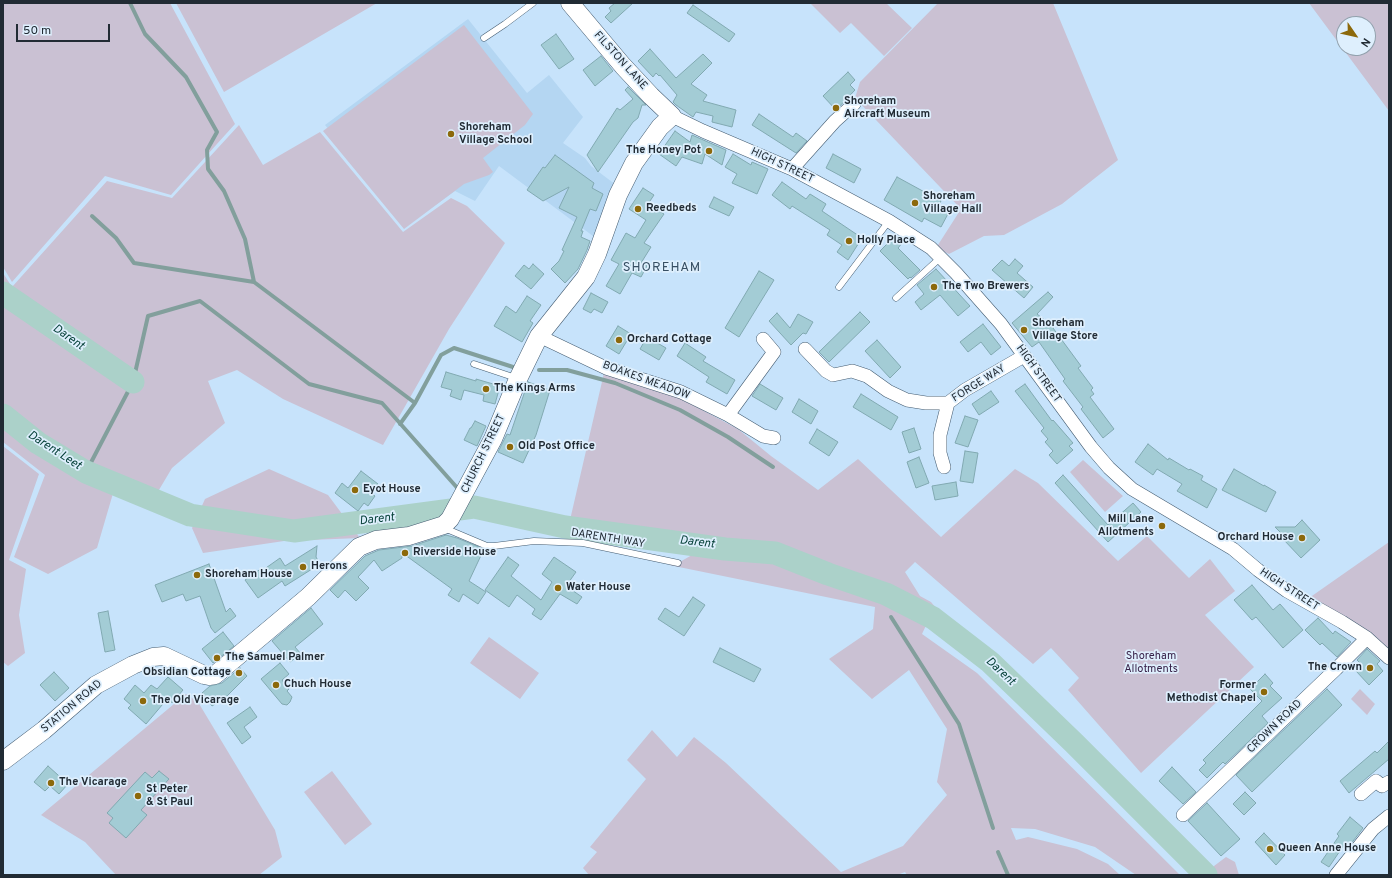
<!DOCTYPE html>
<html>
<head>
<meta charset="utf-8">
<style>
  body { margin:0 }
  #map { position:relative; width:1392px; height:878px; overflow:hidden; background:#c7e3fb; font-family:Overpass,sans-serif }
  canvas { display:block }
  .frame { position:absolute; inset:0; border:4px solid #212b34; pointer-events:none }
  .north { position:absolute; left:1336px; top:16px; width:40px; height:40px; box-sizing:border-box; background:#deeffd; border:1px solid #92a1ad; border-radius:50%; rotate:124deg; font-size:11px; font-weight:700; line-height:16px; text-align:center; color:#212b34 }
  .north::after { content:''; display:block; margin:auto; width:14px; height:18px; background:#8c690b; clip-path:polygon(50% 0,100% 100%,50% 72%,0 100%) }
  .scale { position:absolute; left:16px; top:24px; width:94px; height:18px; box-sizing:border-box; border:2px solid #212b34; border-top:0; padding-left:5px; font-size:12px; line-height:14px; white-space:nowrap; color:#212b34; -webkit-text-stroke:3px #deeffd; paint-order:stroke }
</style>
</head>
<body>
<div id="map">
<canvas width="1392" height="878"></canvas>
<div class="frame"></div>
<div class="north">N</div>
<div class="scale">50 m</div>
</div>
<script>
const ctx = document.querySelector('canvas').getContext('2d');
ctx.lineJoin = 'round';
function fillPath(path, color) {
  ctx.fillStyle = color;
  ctx.fill(path, 'evenodd');
}
function toPath(rows) {
  const path = new Path2D();
  for (const r of rows) {
    path.moveTo(r[0], r[1]);
    for (let i = 2; i < r.length; i += 2) path.lineTo(r[i], r[i + 1]);
  }
  return path;
}
function trace(path, color, width, dash) {
  ctx.strokeStyle = color;
  ctx.lineWidth = width;
  ctx.lineCap = dash ? 'butt' : 'round';
  ctx.setLineDash(dash || []);
  ctx.stroke(path);
}
function write(font, color, halo, rows, align = 'center') {
  ctx.font = font + ' Overpass,sans-serif';
  ctx.lineWidth = 3.5;
  ctx.setLineDash([]);
  ctx.textBaseline = 'middle';
  ctx.strokeStyle = halo;
  ctx.fillStyle = color;
  for (const [text, x, y, turn = 0] of rows) {
    ctx.save();
    ctx.translate(x, y);
    ctx.rotate((+turn || 0) * Math.PI / 180);
    ctx.textAlign = isNaN(turn) ? turn : align;
    if (halo) ctx.strokeText(text, 0, 0);
    ctx.fillText(text, 0, 0);
    ctx.restore();
  }
}
fillPath(toPath([
  [468,19,527,93,549,75,583,117,563,143,585,158,591,166,616,185,608,194,597,239,499,166,475,201,455,191,408,225,325,125]
]), '#b4d6f2');
fillPath(toPath([
  [3,3,170,3,235,124,171,195,105,176,12,282,3,267],
  [176,3,377,3,224,92],
  [810,3,886,3,912,28,884,56,851,23,840,33],
  [938,3,1053,3,1118,160,1062,204,1004,235,984,236,949,254,936,248,961,209,855,98,860,82],
  [1309,3,1389,3,1389,111],
  [1344,24,1368,24,1368,48,1344,48],
  [464,25,533,114,525,125,483,158,493,172,489,175,464,184,404,229,323,131],
  [239,125,263,165,320,132,403,232,451,198,467,206,505,243,449,329,383,445,283,399,237,370,208,381,225,423,172,468,150,505,114,490,97,548,48,574,14,557,45,475,3,442,3,273,12,287,107,181,172,198],
  [604,373,678,397,738,429,771,456,818,490,858,459,941,537,1015,469,1038,483,1118,561,1147,536,1189,578,1210,559,1235,591,1205,615,1254,667,1141,773,1068,690,1079,678,1051,648,1033,664,915,562,905,572,920,596,931,602,936,608,929,619,922,634,977,673,1180,875,1136,875,1095,847,1035,829,1011,828,1016,840,1028,837,1077,849,1108,864,1120,875,907,875,905,872,897,875,589,875,583,868,597,852,590,847,646,779,627,760,652,730,677,757,694,737,726,763,841,872,903,846,947,795,937,782,947,729,909,670,872,699,829,659,873,629,875,607,669,565,678,563,699,551,776,559,864,592,879,601,888,588,833,570,776,547,726,542,570,520],
  [3,446,39,474,9,560,26,569,19,615,25,653,8,666,3,662],
  [1083,460,1123,496,1105,512,1070,472],
  [269,469,328,495,360,538,284,541,203,553,192,528,205,499],
  [1389,542,1389,649,1309,598],
  [489,637,539,673,520,699,470,663],
  [1360,689,1375,704,1367,715,1351,699],
  [186,694,198,702,275,830,282,857,259,875,116,875,85,842,41,815],
  [332,771,372,824,345,845,304,792],
  [1226,857,1235,862,1239,875,1207,875,1214,866]
]), '#cac1d3');
trace(toPath([
  [130,3,145,34,186,77,217,132,207,150,208,169,224,191,245,239,254,282],
  [92,216,116,238,134,263,254,282,415,403],
  [539,370,567,370,615,383,680,410,728,437,773,467],
  [400,424,415,403,441,355,454,348,513,367],
  [86,472,133,382,148,316,200,301,309,384,382,403,460,491],
  [467,499,474,507],
  [891,617,959,724,993,828],
  [998,852,1008,875]
]), '#829f9c', 4);
trace(toPath([
  [3,293,133,382],
  [3,415,38,443,86,472,190,515,294,531,474,507,565,527,725,549,775,553,828,574,886,594,933,618,990,662,1074,743,1206,875]
]), '#abd1c9', 23);
const building = toPath([
  [615,3,633,3,611,23,605,17,611,11,609,8,615,3],
  [693,5,735,34,729,42,687,13,693,5],
  [556,34,574,59,559,69,541,45,556,34],
  [650,49,676,78,703,54,712,63,691,84,707,95,703,101,736,110,732,127,712,122,713,116,696,112,693,117,676,105,673,102,677,95,660,75,659,76,656,73,653,77,638,61,650,49],
  [601,56,613,71,595,86,583,70,601,56],
  [848,72,855,80,850,85,855,90,836,110,823,96,848,72],
  [628,87,646,105,642,105,638,118,633,122,598,172,587,155,617,108,620,110,633,99,625,90,628,87],
  [759,114,793,137,796,133,807,141,796,153,752,125,759,114],
  [675,131,690,142,692,135,726,150,722,165,705,154,702,164,682,157,676,166,659,154,675,131],
  [733,154,751,165,752,162,768,169,757,194,732,183,737,174,725,167,733,154],
  [833,154,861,169,854,183,826,168,833,154],
  [555,155,594,183,592,188,603,194,596,211,590,209,581,231,583,231,581,237,590,241,587,250,578,269,565,283,551,269,559,261,564,251,562,250,577,217,559,208,569,187,543,201,527,190,543,167,545,168,555,155],
  [897,177,941,201,938,206,949,212,941,227,924,218,922,222,884,200,897,177],
  [782,182,806,199,810,194,826,204,822,211,862,238,848,260,837,252,842,245,827,235,830,230,792,206,790,209,772,195,782,182],
  [643,188,654,195,648,204,664,214,644,243,651,247,641,263,647,266,641,277,632,273,620,294,606,286,619,264,611,260,626,233,635,238,646,220,629,209,643,188],
  [714,197,734,207,729,216,709,207,714,197],
  [895,236,903,242,898,248,920,270,911,278,910,277,908,279,880,251,895,236],
  [1015,259,1023,266,1017,273,1033,287,1024,298,992,270,1002,260,1009,266,1015,259],
  [533,264,544,274,531,289,515,276,524,265,529,269,533,264],
  [936,269,970,306,958,316,940,295,921,310,915,302,924,294,917,285,936,269],
  [759,271,774,280,739,337,725,328,759,271],
  [1048,292,1053,297,1037,314,1054,327,1053,328,1081,366,1078,368,1093,388,1091,390,1094,394,1090,397,1114,429,1103,438,1081,409,1083,407,1063,381,1065,379,1039,342,1032,347,1012,323,1048,292],
  [591,293,608,302,602,313,594,309,591,313,583,309,591,293],
  [527,296,541,305,530,321,533,323,522,342,494,326,506,306,516,313,527,296],
  [860,312,870,322,829,362,819,352,860,312],
  [777,313,790,328,798,314,813,322,806,334,803,333,791,345,769,321,777,313],
  [983,324,1001,347,991,355,981,342,968,352,960,342,983,324],
  [618,326,631,334,619,354,606,346,618,326],
  [647,337,666,348,659,360,640,349,647,337],
  [877,340,901,367,890,378,865,351,877,340],
  [685,343,706,357,703,361,735,380,727,394,706,382,709,377,677,356,685,343],
  [446,372,476,381,476,379,500,386,495,404,483,401,484,395,464,390,461,400,450,396,452,390,441,387,446,372],
  [528,382,550,390,536,435,523,463,498,452,507,434,510,435,528,382],
  [760,384,783,398,776,410,752,396,760,384],
  [1025,384,1052,421,1053,420,1073,443,1069,446,1073,450,1057,464,1049,455,1053,451,1045,442,1048,439,1041,431,1044,428,1015,391,1025,384],
  [991,391,999,402,979,415,972,404,991,391],
  [861,394,898,417,891,430,853,407,861,394],
  [799,399,818,411,811,424,792,412,799,399],
  [965,416,978,420,968,447,955,443,965,416],
  [475,421,486,426,477,446,464,440,470,428,471,428,475,421],
  [914,428,921,449,909,453,902,432,914,428],
  [817,429,838,442,829,456,809,443,817,429],
  [1148,444,1168,460,1169,458,1189,470,1190,469,1203,476,1201,480,1217,489,1207,508,1177,491,1182,484,1157,469,1153,475,1135,462,1148,444],
  [965,451,978,453,973,483,960,481,965,451],
  [919,457,929,483,916,488,907,462,919,457],
  [1234,469,1264,486,1264,485,1276,492,1266,512,1222,490,1234,469],
  [361,471,378,484,371,493,375,496,368,506,364,503,358,511,335,493,342,483,348,488,361,471],
  [1063,475,1108,525,1133,503,1141,512,1108,542,1055,483,1063,475],
  [956,482,958,496,935,500,932,486,956,482],
  [1302,520,1320,540,1301,558,1283,539,1285,537,1275,527,1295,527,1302,520],
  [446,535,457,538,484,549,469,581,486,592,478,604,463,594,459,602,448,595,452,589,401,552,402,558,382,571,374,560,358,577,369,588,356,601,345,590,338,598,330,590,365,556,379,550,412,546,446,535],
  [317,546,316,557,320,564,285,586,282,581,258,598,245,580,262,568,263,570,280,558,285,566,317,546],
  [508,557,519,565,511,576,541,600,552,582,542,574,554,557,576,572,566,586,582,597,577,604,560,594,541,620,532,614,535,609,517,595,509,607,485,590,508,557],
  [209,564,226,612,230,608,236,616,215,633,211,628,200,596,186,601,183,594,162,602,155,585,209,564],
  [1252,585,1273,610,1280,604,1303,630,1283,648,1256,617,1252,620,1234,600,1252,585],
  [693,597,705,605,684,636,658,619,665,608,679,617,693,597],
  [311,608,323,624,295,647,301,654,290,662,272,641,311,608],
  [108,611,115,650,105,652,98,613,108,611],
  [1318,618,1333,634,1335,631,1351,642,1337,657,1322,643,1320,645,1305,630,1318,618],
  [223,632,234,646,213,663,202,649,223,632],
  [720,648,761,669,754,682,713,662,720,648],
  [1367,649,1380,661,1377,664,1383,671,1369,685,1356,671,1362,665,1357,660,1367,649],
  [280,663,289,674,282,680,289,689,287,691,292,697,290,702,287,705,282,704,261,679,280,663],
  [240,668,247,676,227,696,212,706,202,693,210,686,222,683,240,668],
  [54,672,69,688,55,701,40,685,54,672],
  [1265,674,1273,683,1270,686,1282,698,1262,716,1268,723,1225,764,1223,762,1207,778,1199,770,1206,763,1203,760,1262,701,1250,689,1265,674],
  [168,677,183,690,172,703,168,698,146,724,128,708,131,705,124,699,135,685,144,693,151,685,157,689,168,677],
  [1327,689,1342,705,1252,792,1236,775,1327,689],
  [250,707,257,717,244,727,251,737,242,744,227,723,250,707],
  [1389,741,1389,759,1349,793,1340,781,1375,751,1377,753,1389,741],
  [48,766,68,784,59,794,50,786,45,791,34,782,48,766],
  [1172,767,1196,792,1183,804,1159,781,1172,767],
  [159,771,169,779,141,810,147,815,126,838,109,823,113,818,107,813,145,772,152,778,159,771],
  [1245,792,1256,803,1244,815,1233,804,1245,792],
  [1207,803,1240,839,1221,856,1188,821,1207,803],
  [1350,817,1363,828,1350,845,1346,842,1329,867,1321,862,1339,836,1337,834,1350,817],
  [1264,833,1285,855,1276,865,1255,842,1264,833]
]);
fillPath(building, '#a3ccd5');
trace(building, '#81a9b1', 1);
const lane = toPath([
  [484,38,505,24,533,3],
  [839,287,889,221],
  [896,298,940,258],
  [474,364,516,378],
  [445,526,449,530,487,546,494,546,534,541,583,543,678,563]
]);
const street = toPath([
  [672,116,703,131,792,169,889,221,931,248,956,273,1001,324,1091,447,1109,468,1132,489,1233,549,1258,570,1287,591,1342,622,1367,638,1389,658],
  [792,169,835,121,854,104],
  [539,336,606,368,681,392,728,415,763,436,774,438],
  [805,349,826,371,833,375,852,371,867,376,888,391,907,400,926,403,948,403],
  [728,415,774,352,763,339],
  [944,467,940,453,940,435,948,403,965,390,1024,356],
  [1361,794,1376,781,1382,786,1389,782],
  [1183,815,1336,669,1367,638],
  [1336,875,1373,829,1389,816]
]);
const secondary = toPath([
  [3,761,44,730,96,685,133,665,153,657,164,656,204,675,209,676,215,675,308,597,359,547,376,540,409,536,444,525,450,519,493,439,518,379,539,336,586,277,597,254,618,195,634,163,660,127,672,116,651,96,623,66,570,3]
]);
trace(lane, '#445c71', 7);
trace(street, '#445c71', 14);
trace(secondary, '#445c71', 19);
trace(lane, '#fff', 6);
trace(street, '#fff', 13);
trace(secondary, '#fff', 18);
for (const [x, y, r, color] of [
  [836,108,4,"#8c690b"],
  [451,134,4,"#8c690b"],
  [709,151,4,"#8c690b"],
  [915,203,4,"#8c690b"],
  [638,209,4,"#8c690b"],
  [849,241,4,"#8c690b"],
  [934,287,4,"#8c690b"],
  [1024,330,4,"#8c690b"],
  [619,340,4,"#8c690b"],
  [486,389,4,"#8c690b"],
  [510,447,4,"#8c690b"],
  [355,490,4,"#8c690b"],
  [1162,526,4,"#8c690b"],
  [1302,538,4,"#8c690b"],
  [405,553,4,"#8c690b"],
  [303,567,4,"#8c690b"],
  [197,575,4,"#8c690b"],
  [558,588,4,"#8c690b"],
  [217,658,4,"#8c690b"],
  [1370,668,4,"#8c690b"],
  [239,673,4,"#8c690b"],
  [276,685,4,"#8c690b"],
  [1264,692,4,"#8c690b"],
  [143,701,4,"#8c690b"],
  [51,783,4,"#8c690b"],
  [138,796,4,"#8c690b"],
  [1270,849,4,"#8c690b"]
]) {
  const dot = new Path2D();
  dot.arc(x, y, r, 0, 2 * Math.PI);
  ctx.fillStyle = color;
  ctx.fill(dot);
  trace(dot, '#deeffd', 1.5);
}
write('11px', '#212b34', '#deeffd', [
  ["FILSTON LANE",620,61,48],
  ["HIGH STREET",782,166,25],
  ["HIGH STREET",1038,374,54],
  ["BOAKES MEADOW",646,381,20],
  ["FORGE WAY",979,384,-32],
  ["CHURCH STREET",484,454,-64],
  ["DARENTH WAY",608,539,9],
  ["HIGH STREET",1289,590,33],
  ["STATION ROAD",72,707,-40],
  ["CROWN ROAD",1275,727,-44]
]);
write('bold 11px', '#212b34', '#deeffd', [
  ["Shoreham",844,102],
  ["Aircraft Museum",844,115],
  ["Shoreham",459,128],
  ["Village School",459,141],
  ["The Honey Pot",701,151,"right"],
  ["Shoreham",923,197],
  ["Village Hall",923,210],
  ["Reedbeds",646,209],
  ["Holly Place",857,241],
  ["The Two Brewers",942,287],
  ["Shoreham",1032,324],
  ["Village Store",1032,337],
  ["Orchard Cottage",627,340],
  ["The Kings Arms",494,389],
  ["Old Post Office",518,447],
  ["Eyot House",363,490],
  ["Mill Lane",1154,520,"right"],
  ["Allotments",1154,533,"right"],
  ["Orchard House",1294,538,"right"],
  ["Riverside House",413,553],
  ["Herons",311,567],
  ["Shoreham House",205,575],
  ["Water House",566,588],
  ["The Samuel Palmer",225,658],
  ["The Crown",1362,668,"right"],
  ["Obsidian Cottage",231,673,"right"],
  ["Chuch House",284,685],
  ["Former",1256,686,"right"],
  ["Methodist Chapel",1256,699,"right"],
  ["The Old Vicarage",151,701],
  ["The Vicarage",59,783],
  ["St Peter",146,790],
  ["& St Paul",146,803],
  ["Queen Anne House",1278,849]
], 'left');
write('11px', '#382249', '#deeffd', [
  ["Shoreham",1151,657],
  ["Allotments",1151,670]
]);
write('italic 12px', '#08423a', '#deeffd', [
  ["Darent",68,338,35],
  ["Darent Leet",54,451,33],
  ["Darent",377,520,-7],
  ["Darent",697,543,7],
  ["Darent",1000,672,43]
]);
ctx.letterSpacing = '1px';
write('13px', '#374f63', '#deeffd', [
  ["SHOREHAM",662,268]
]);
ctx.letterSpacing = '0px';
</script>
</body>
</html>
